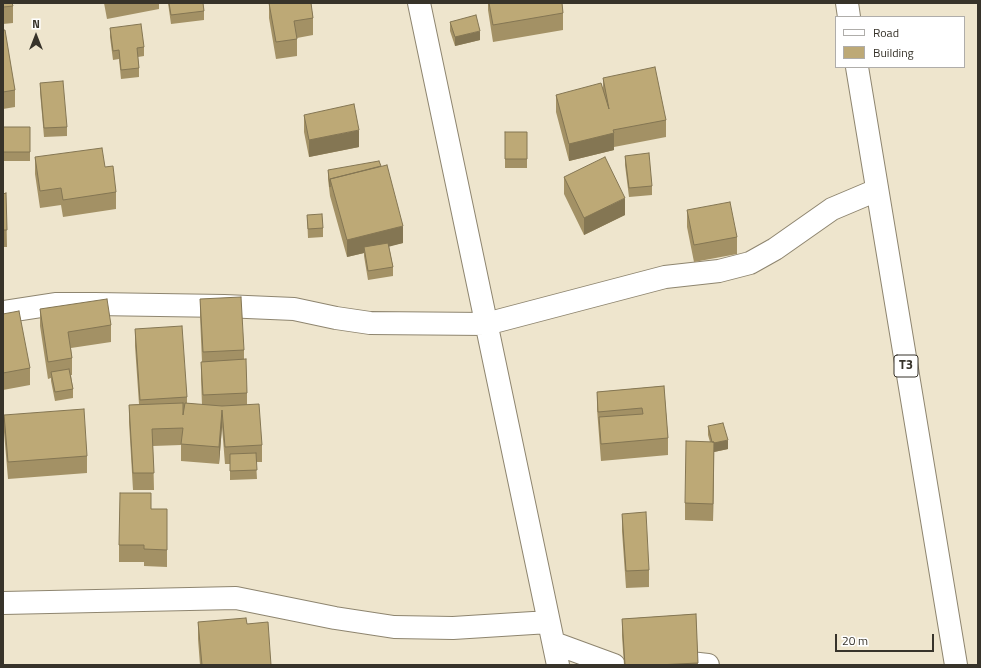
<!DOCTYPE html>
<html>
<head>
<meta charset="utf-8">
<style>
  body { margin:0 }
  #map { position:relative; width:981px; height:668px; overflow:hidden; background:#eee5cd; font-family:"Titillium Web",sans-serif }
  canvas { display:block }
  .frame { position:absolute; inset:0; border:4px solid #37332a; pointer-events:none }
  .legend { position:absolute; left:835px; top:16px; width:130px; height:52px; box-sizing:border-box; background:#fff; border:1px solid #afadaa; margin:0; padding:5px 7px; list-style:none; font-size:12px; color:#37332a }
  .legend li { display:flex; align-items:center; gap:8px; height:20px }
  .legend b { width:20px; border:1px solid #afadaa }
  .north { position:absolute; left:16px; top:16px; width:40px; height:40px; -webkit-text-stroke:3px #fff; paint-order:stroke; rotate:0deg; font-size:11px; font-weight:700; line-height:16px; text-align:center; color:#37332a }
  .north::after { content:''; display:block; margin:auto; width:14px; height:18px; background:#37332a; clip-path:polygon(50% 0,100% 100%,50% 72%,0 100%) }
  .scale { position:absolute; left:835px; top:634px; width:99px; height:18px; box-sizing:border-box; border:2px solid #37332a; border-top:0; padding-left:5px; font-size:12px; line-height:14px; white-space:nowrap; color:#37332a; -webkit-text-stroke:3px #fff; paint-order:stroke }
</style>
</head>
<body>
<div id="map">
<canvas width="981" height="668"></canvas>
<div class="frame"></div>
<ul class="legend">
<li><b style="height:5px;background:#fff"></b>Road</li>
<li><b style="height:11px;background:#bda976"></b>Building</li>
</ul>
<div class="north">N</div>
<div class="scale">20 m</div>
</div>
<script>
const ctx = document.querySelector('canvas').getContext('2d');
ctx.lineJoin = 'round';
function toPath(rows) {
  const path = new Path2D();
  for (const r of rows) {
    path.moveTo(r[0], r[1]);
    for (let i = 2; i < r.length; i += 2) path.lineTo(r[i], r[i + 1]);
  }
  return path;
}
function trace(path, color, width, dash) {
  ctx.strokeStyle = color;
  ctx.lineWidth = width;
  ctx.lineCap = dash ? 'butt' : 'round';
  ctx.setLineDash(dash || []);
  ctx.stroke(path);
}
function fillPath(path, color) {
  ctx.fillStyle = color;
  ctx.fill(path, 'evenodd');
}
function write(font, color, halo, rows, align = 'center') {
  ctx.font = font + ' "Titillium Web",sans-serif';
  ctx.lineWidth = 4;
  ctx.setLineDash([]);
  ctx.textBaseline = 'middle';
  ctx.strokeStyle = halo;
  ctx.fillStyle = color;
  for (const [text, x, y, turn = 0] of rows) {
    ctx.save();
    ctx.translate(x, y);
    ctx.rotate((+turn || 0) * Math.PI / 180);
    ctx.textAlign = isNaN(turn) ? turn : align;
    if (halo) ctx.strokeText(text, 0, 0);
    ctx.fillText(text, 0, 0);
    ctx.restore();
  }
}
const street = toPath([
  [419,3,558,665],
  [3,312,55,304,95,304,224,306,294,309,336,318,370,323,486,324,665,277,719,271,750,263,775,249,832,209,877,190],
  [3,603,236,598,335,618,394,627,453,628,549,622],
  [554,643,614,665],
  [639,665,681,662,708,665]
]);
const highway = toPath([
  [847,3,849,17],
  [857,67,956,665]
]);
trace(street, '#8e856f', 24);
trace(highway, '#8e856f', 24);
trace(street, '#fff', 22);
trace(highway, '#fff', 22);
fillPath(toPath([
  [3,3,13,6,13,23,3,24],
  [104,3,159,3,159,9,107,19],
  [168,3,203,3,204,11,204,20,171,24],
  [269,3,311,3,313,18,313,35,297,38,297,56,276,59,269,18],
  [488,3,562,3,563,13,563,30,493,42,488,10],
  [450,22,480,40,455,46,450,31],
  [110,28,144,47,144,56,138,57,139,68,139,77,121,79,119,59,113,60,110,37],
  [3,30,15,90,15,107,3,109],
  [603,78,666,120,666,137,614,147,614,150,569,161,556,112,556,95,603,89],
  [40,83,67,127,67,136,44,137,40,92],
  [304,115,359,147,309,157,304,132],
  [3,127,30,127,30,161,3,161],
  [505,132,527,132,527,168,505,168],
  [625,156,652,186,652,195,629,197,625,165],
  [35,157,105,167,116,192,116,209,63,217,61,205,40,208,35,174],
  [381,166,403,243,389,246,393,267,393,276,368,280,364,256,364,253,347,257,330,196,328,179,328,170],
  [564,177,625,215,584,235,564,194],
  [6,193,7,247,3,247,3,194],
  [687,210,737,237,737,254,694,262,687,227],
  [307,215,323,228,323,237,308,238],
  [200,299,244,350,244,359,247,393,247,405,262,445,262,462,256,462,257,479,230,480,230,464,225,464,222,427,219,464,181,461,181,445,153,446,154,490,133,490,129,422,129,405,139,404,135,346,135,329,187,397,187,403,202,405,201,379,201,362,202,362,200,316],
  [40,309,111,325,111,342,71,348,72,358,72,375,71,375,73,389,73,398,55,401,51,381,51,378,48,379,40,326],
  [3,314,30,368,30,385,3,390],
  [664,386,668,438,668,455,601,461,597,409,597,392],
  [4,415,87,456,87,473,8,479,4,432],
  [708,426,728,449,714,452,713,521,685,520,685,503,710,442,708,435],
  [151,509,167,509,167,567,144,566,144,562,119,562,119,545],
  [622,514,649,570,649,587,626,588,622,531],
  [696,614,698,665,624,665,622,636,622,619],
  [198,622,247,624,271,665,200,665,198,639]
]), '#a39165');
fillPath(toPath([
  [480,31,480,40,455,46,455,37],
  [359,130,359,147,309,157,309,140],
  [614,133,614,150,569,161,569,144],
  [625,198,625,215,584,235,584,218],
  [403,226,403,243,365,253,364,247,364,253,347,257,347,240],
  [222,410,222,427,219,464,219,447],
  [728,440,728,449,714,452,713,521,712,443]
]), '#847653');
const building = toPath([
  [3,3,12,3,13,6,3,7,3,3],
  [169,3,203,3,204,11,171,15,169,3],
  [269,3,311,3,313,18,294,21,297,39,276,42,269,3],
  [489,3,562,3,563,13,493,25,489,3],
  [476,15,480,31,455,37,450,22,476,15],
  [141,24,144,47,137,48,139,68,121,70,119,50,113,51,110,28,141,24],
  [3,30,5,30,15,90,3,92,3,30],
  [655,67,666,120,613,130,614,133,569,144,556,95,601,83,609,109,603,78,655,67],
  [63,81,67,127,44,128,40,83,63,81],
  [354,104,359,130,309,140,304,115,354,104],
  [3,127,30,127,30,152,3,152,3,127],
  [505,132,527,132,527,159,505,159,505,132],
  [102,148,105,167,113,166,116,192,63,200,61,188,40,191,35,157,102,148],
  [649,153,652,186,629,188,625,156,649,153],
  [605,157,625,198,584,218,564,177,605,157],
  [379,161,381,166,330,179,330,187,328,170,379,161],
  [387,165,403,226,347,240,330,179,387,165],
  [6,193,7,230,3,230,3,194,6,193],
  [730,202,737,237,694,245,687,210,730,202],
  [322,214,323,228,308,229,307,215,322,214],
  [388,243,393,267,368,271,364,247,388,243],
  [241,297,244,350,203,352,200,299,241,297],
  [107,299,111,325,68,332,72,358,48,362,40,309,107,299],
  [19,311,30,368,3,373,3,314,19,311],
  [182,326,187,397,140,400,135,329,182,326],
  [246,359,247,393,203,395,201,362,246,359],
  [69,369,73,389,55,392,51,372,69,369],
  [664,386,668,438,601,444,599,417,643,414,642,408,598,412,597,392,664,386],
  [183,403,183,415,185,403,222,406,259,404,262,445,225,447,222,410,219,447,181,444,183,428,152,429,154,473,133,473,129,405,183,403],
  [84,409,87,456,8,462,4,415,84,409],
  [723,423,728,440,714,443,714,442,712,442,708,426,723,423],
  [686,441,714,442,713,504,685,503,686,441],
  [256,453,257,470,230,471,230,454,256,453],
  [120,493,151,493,151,509,167,509,167,550,144,549,144,545,119,545,120,493],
  [646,512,649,570,626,571,622,514,646,512],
  [696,614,698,663,657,665,625,665,622,619,696,614],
  [246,618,247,624,268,622,271,665,202,665,198,622,246,618]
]);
fillPath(building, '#bda976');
trace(building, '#847653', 1);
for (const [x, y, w] of [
  [906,366,24]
]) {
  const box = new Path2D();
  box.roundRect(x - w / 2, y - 11, w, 22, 3);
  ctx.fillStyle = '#fff';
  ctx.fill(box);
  trace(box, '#37332a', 1);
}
write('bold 13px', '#37332a', null, [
  ["T3",906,366]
]);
</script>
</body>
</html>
